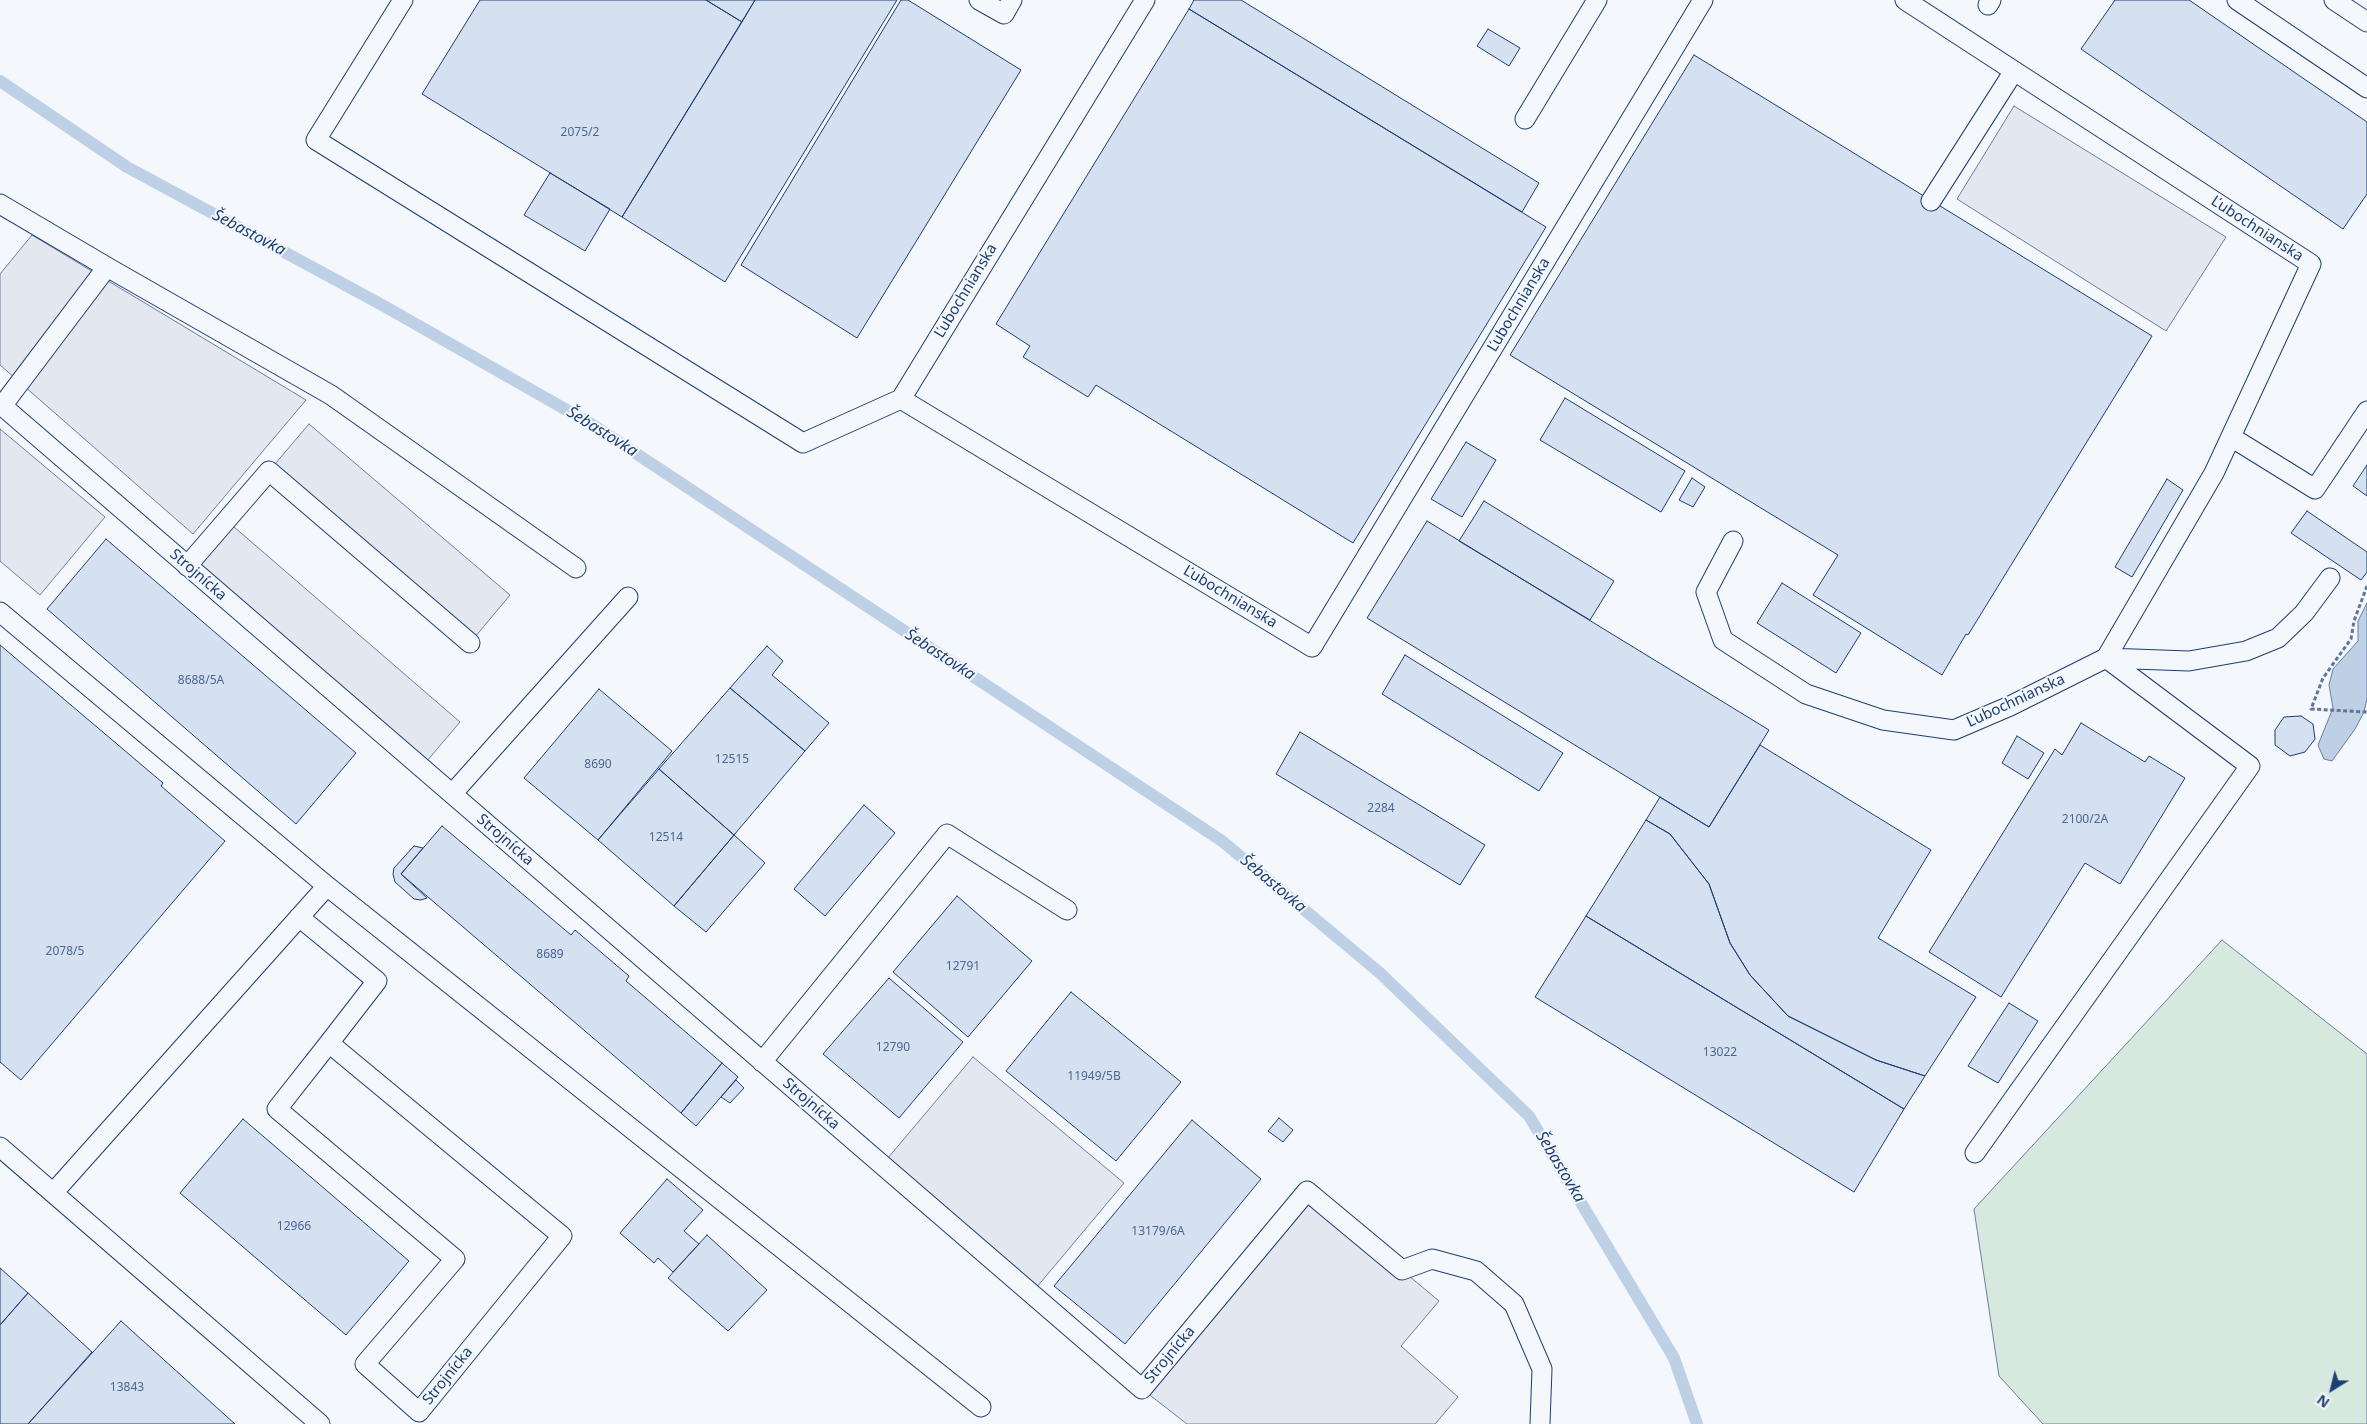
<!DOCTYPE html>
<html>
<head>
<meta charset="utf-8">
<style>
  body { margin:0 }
  #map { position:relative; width:2367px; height:1424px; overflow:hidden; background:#f4f7fb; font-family:"Noto Sans",sans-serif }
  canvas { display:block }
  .north { position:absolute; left:2307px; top:1364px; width:50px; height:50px; -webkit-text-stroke:4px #f4f7fb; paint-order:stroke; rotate:216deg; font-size:14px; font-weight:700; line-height:20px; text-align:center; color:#1d3f73 }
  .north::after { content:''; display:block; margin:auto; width:18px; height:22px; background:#1d3f73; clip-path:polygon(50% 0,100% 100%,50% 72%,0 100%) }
</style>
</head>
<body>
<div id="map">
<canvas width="2367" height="1424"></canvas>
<div class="north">N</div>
</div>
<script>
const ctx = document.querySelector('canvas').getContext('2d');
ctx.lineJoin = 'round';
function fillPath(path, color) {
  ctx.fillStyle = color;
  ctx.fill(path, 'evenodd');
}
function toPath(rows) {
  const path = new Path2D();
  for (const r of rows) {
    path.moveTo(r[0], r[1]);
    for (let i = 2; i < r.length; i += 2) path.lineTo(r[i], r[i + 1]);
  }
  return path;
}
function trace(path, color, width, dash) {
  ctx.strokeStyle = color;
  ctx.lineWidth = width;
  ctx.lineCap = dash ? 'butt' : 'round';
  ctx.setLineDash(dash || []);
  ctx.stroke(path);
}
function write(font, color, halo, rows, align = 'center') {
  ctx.font = font + ' "Noto Sans",sans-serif';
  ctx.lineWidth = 4;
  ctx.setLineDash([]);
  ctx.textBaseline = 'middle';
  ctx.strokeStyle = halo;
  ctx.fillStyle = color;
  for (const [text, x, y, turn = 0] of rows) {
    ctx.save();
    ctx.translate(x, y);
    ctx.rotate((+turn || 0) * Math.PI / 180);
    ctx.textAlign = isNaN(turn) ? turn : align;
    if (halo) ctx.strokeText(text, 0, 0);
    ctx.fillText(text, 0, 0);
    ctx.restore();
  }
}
const green = toPath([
  [2222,940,2367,1054,2367,1424,2043,1424,1999,1376,1974,1209,2222,940]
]);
fillPath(green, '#d7e8df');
trace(green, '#687fa3', 1);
const parking = toPath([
  [2014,106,2226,237,2166,331,1957,199,2014,106],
  [32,235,306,400,193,534,0,365,0,274,32,235],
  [309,424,510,595,470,643,269,471,309,424],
  [0,429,105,517,40,595,0,561,0,429],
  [226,520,460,722,421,768,187,566,226,520],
  [973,1057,1124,1183,1031,1294,882,1165,973,1057],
  [1307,1191,1439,1301,1401,1346,1458,1397,1435,1424,1187,1424,1142,1389,1307,1191]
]);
fillPath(parking, '#e3e8f0');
trace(parking, '#687fa3', 1);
const water = toPath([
  [2367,603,2367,699,2364,712,2355,729,2332,761,2324,759,2318,745,2333,708,2329,685,2333,669,2358,641,2358,621,2367,603]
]);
fillPath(water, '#bed0e5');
trace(water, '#687fa3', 1);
trace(toPath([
  [0,81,127,167,384,306,593,425,1222,841,1380,973,1529,1116,1674,1358,1697,1424]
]), '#bed0e5', 12);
const building = toPath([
  [480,0,706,0,742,22,622,217,422,94,480,0],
  [706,0,755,0,742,22,706,0],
  [755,0,897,0,725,282,622,217,755,0],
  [901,0,908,0,1021,70,857,338,741,265,901,0],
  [1194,0,1241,0,1539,183,1522,212,1189,9,1194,0],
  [2115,0,2189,0,2367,122,2367,194,2343,229,2081,49,2115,0],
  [1189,9,1546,227,1353,543,1096,385,1088,397,1023,357,1030,346,996,324,1189,9],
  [1488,29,1520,48,1509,66,1477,46,1488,29],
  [1694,55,2152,336,1968,635,1966,634,1942,675,1813,595,1838,555,1510,355,1694,55],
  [550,173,610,209,585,251,524,215,550,173],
  [1565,398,1685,471,1661,512,1540,440,1565,398],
  [1466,442,1496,460,1462,517,1431,499,1466,442],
  [2367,465,2367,496,2353,486,2367,465],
  [1692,478,1705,487,1693,507,1679,500,1692,478],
  [2167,479,2183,490,2132,577,2115,567,2167,479],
  [1484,501,1614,581,1590,620,1459,541,1484,501],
  [2307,511,2367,552,2367,572,2361,580,2291,533,2307,511],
  [1427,521,1769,730,1709,827,1367,618,1427,521],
  [106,539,356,753,296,824,47,609,106,539],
  [1782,583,1861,633,1836,673,1757,623,1782,583],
  [0,645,163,783,161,786,225,841,21,1080,0,1062,0,645],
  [767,646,783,661,772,675,829,723,805,751,730,688,767,646],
  [1405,655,1563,753,1539,791,1382,694,1405,655],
  [730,688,805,751,734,835,659,769,730,688],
  [599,689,672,751,598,840,524,778,599,689],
  [2301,716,2313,724,2315,739,2305,752,2290,756,2275,745,2275,730,2284,717,2301,716],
  [2081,723,2145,762,2149,756,2185,778,2120,884,2085,863,2001,997,1929,952,2055,749,2062,755,2081,723],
  [1300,732,1485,845,1460,885,1276,774,1300,732],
  [2017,736,2044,753,2028,779,2002,763,2017,736],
  [1760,745,1931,850,1878,938,1976,997,1925,1076,1876,1060,1788,1016,1750,975,1730,943,1709,884,1670,834,1646,820,1660,797,1709,827,1760,745],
  [659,769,734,835,674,906,598,840,659,769],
  [864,805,895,833,825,916,794,889,864,805],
  [1646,820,1670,834,1709,884,1730,943,1750,975,1788,1016,1876,1060,1925,1076,1904,1109,1586,916,1646,820],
  [442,826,571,935,575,930,629,976,626,981,722,1063,681,1113,401,874,442,826],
  [734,835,765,863,706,932,674,906,734,835],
  [414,846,423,848,401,874,427,898,421,900,414,899,395,882,393,874,394,868,414,846],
  [957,896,1032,961,968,1037,893,972,957,896],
  [1586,916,1904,1109,1854,1192,1535,997,1586,916],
  [889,978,963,1042,899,1118,823,1054,889,978],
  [1071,992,1181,1082,1116,1161,1006,1071,1071,992],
  [2009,1003,2038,1021,1998,1083,1968,1066,2009,1003],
  [722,1063,738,1077,696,1126,681,1113,722,1063],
  [736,1080,744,1088,730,1103,721,1097,736,1080],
  [1279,1118,1293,1130,1283,1142,1268,1131,1279,1118],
  [243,1119,409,1261,346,1335,180,1193,243,1119],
  [1192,1120,1261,1179,1125,1344,1054,1286,1192,1120],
  [667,1179,703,1210,684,1231,699,1244,673,1272,658,1258,654,1263,620,1233,667,1179],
  [707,1235,767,1290,728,1331,668,1278,707,1235],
  [0,1268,28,1293,0,1325,0,1268],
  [28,1293,92,1352,28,1424,0,1424,0,1325,28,1293],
  [121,1321,235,1424,28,1424,121,1321]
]);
fillPath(building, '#d5e0f0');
trace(building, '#1d3f73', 1);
const lane = toPath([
  [403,0,316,140,803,443,901,399],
  [979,0,1004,14,1012,0],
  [1905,0,2311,264,2214,473,2106,658,2250,766,1975,1153],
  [2237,0,2367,88],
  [2334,0,2367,22],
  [1988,5,1991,0],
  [1525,119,1597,0],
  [1931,201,2014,71],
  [0,204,107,267,2,406],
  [107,267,331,395,576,568],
  [901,399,1312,647,1703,0],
  [901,399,1145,0],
  [0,404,1142,1389,1307,1191,1402,1270,1432,1259,1476,1271,1514,1304,1542,1369,1540,1424],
  [2231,437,2315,489,2367,411],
  [1733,541,1706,592,1723,640,1806,694,1883,720,1954,730,2010,706,2106,658,2189,661,2246,651,2278,638,2304,613,2330,578],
  [187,566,269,471,470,643],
  [0,612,327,886],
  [452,794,628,597],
  [299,917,377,981,329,1043,277,1109,455,1259,365,1364,419,1412,562,1236,329,1043],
  [762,1062,947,834,1067,910],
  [0,1147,320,1424],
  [53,1193,327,886,981,1407]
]);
trace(lane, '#1d3f73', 21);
trace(toPath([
  [2367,586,2354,621,2351,639,2323,678,2311,709,2367,712]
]), '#5e769c', 3, [4, 2.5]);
trace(lane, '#f4f7fb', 19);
write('12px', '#4b6792', null, [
  ["2075/2",580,133],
  ["8688/5A",201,681],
  ["12515",732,760],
  ["8690",598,765],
  ["2284",1381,809],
  ["2100/2A",2085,820],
  ["12514",666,838],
  ["2078/5",65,952],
  ["8689",550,955],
  ["12791",963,967],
  ["12790",893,1048],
  ["13022",1720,1053],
  ["11949/5B",1094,1077],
  ["12966",294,1227],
  ["13179/6A",1158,1232],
  ["13843",127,1388]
]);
write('15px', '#1d3f73', '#f4f7fb', [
  ["Ľubochnianska",2257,229,33],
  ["Ľubochnianska",966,291,-59],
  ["Ľubochnianska",1519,305,-59],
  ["Strojnícka",198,575,41],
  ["Ľubochnianska",1230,597,31],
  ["Ľubochnianska",2016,701,-25],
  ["Strojnícka",505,840,41],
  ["Strojnícka",811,1104,41],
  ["Strojnícka",1170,1355,-50],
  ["Strojnícka",448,1376,-51]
]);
write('italic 16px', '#1d3f73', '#f4f7fb', [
  ["Šebastovka",249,233,28],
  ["Šebastovka",602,432,32],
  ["Šebastovka",940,655,33],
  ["Šebastovka",1273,884,40],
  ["Šebastovka",1560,1167,59]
]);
</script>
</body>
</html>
